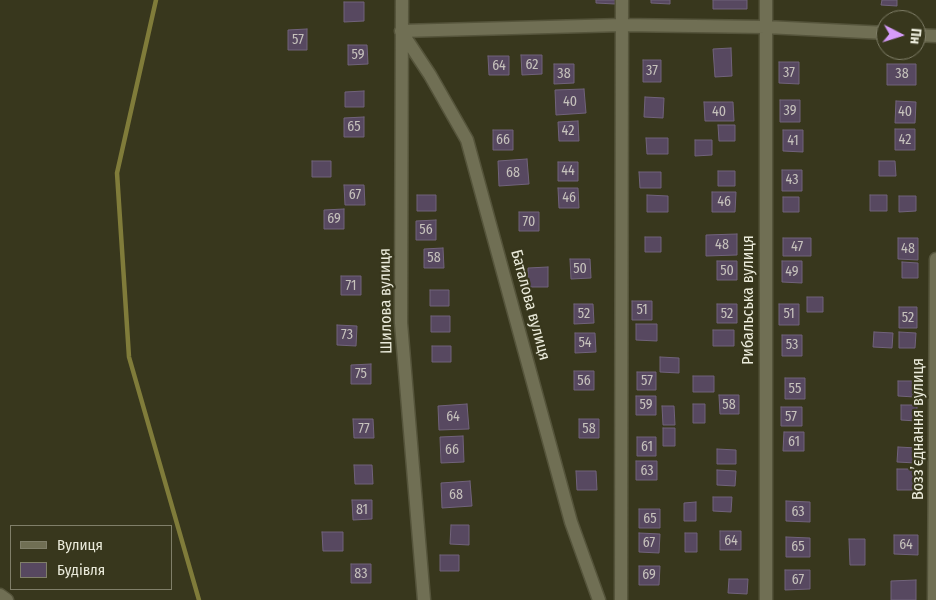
<!DOCTYPE html>
<html>
<head>
<meta charset="utf-8">
<style>
  body { margin:0 }
  #map { position:relative; width:936px; height:600px; overflow:hidden; background:#38371d; font-family:"Fira Sans Condensed",sans-serif }
  canvas { display:block }
  .legend { position:absolute; left:10px; top:525px; width:162px; height:65px; box-sizing:border-box; background:#38371d; border:1px solid #807f69; margin:0; padding:6px 9px; list-style:none; font-size:15px; color:#ebebdb }
  .legend li { display:flex; align-items:center; gap:10px; height:25px }
  .legend b { width:25px; border:1px solid #807f69 }
  .north { position:absolute; left:876px; top:10px; width:50px; height:50px; box-sizing:border-box; background:#38371d; border:1px solid #807f69; border-radius:50%; rotate:95deg; font-size:14px; font-weight:700; line-height:20px; text-align:center; color:#ebebdb }
  .north::after { content:''; display:block; margin:auto; width:18px; height:22px; background:#d69bfa; clip-path:polygon(50% 0,100% 100%,50% 72%,0 100%) }
</style>
</head>
<body>
<div id="map">
<canvas width="936" height="600"></canvas>
<ul class="legend">
<li><b style="height:6px;background:#706f54"></b>Вулиця</li>
<li><b style="height:14px;background:#574860"></b>Будівля</li>
</ul>
<div class="north">Пн</div>
</div>
<script>
const ctx = document.querySelector('canvas').getContext('2d');
ctx.lineJoin = 'round';
function toPath(rows) {
  const path = new Path2D();
  for (const r of rows) {
    path.moveTo(r[0], r[1]);
    for (let i = 2; i < r.length; i += 2) path.lineTo(r[i], r[i + 1]);
  }
  return path;
}
function trace(path, color, width, dash) {
  ctx.strokeStyle = color;
  ctx.lineWidth = width;
  ctx.lineCap = dash ? 'butt' : 'round';
  ctx.setLineDash(dash || []);
  ctx.stroke(path);
}
function fillPath(path, color) {
  ctx.fillStyle = color;
  ctx.fill(path, 'evenodd');
}
function write(font, color, halo, rows, align = 'center') {
  ctx.font = font + ' "Fira Sans Condensed",sans-serif';
  ctx.lineWidth = 4.5;
  ctx.setLineDash([]);
  ctx.textBaseline = 'middle';
  ctx.strokeStyle = halo;
  ctx.fillStyle = color;
  for (const [text, x, y, turn = 0] of rows) {
    ctx.save();
    ctx.translate(x, y);
    ctx.rotate((+turn || 0) * Math.PI / 180);
    ctx.textAlign = isNaN(turn) ? turn : align;
    if (halo) ctx.strokeText(text, 0, 0);
    ctx.fillText(text, 0, 0);
    ctx.restore();
  }
}
trace(toPath([
  [156,0,117,173,129,357,199,600]
]), '#807c3a', 4.5);
const building = toPath([
  [596,0,616,0,615,4,596,3,596,0],
  [651,0,670,0,670,4,651,3,651,0],
  [713,0,747,0,747,9,713,9,713,0],
  [882,0,897,0,897,6,881,5,882,0],
  [344,2,364,2,364,21,344,22,344,2],
  [307,29,307,50,288,50,288,30,307,29],
  [348,45,367,45,368,64,348,65,348,45],
  [731,48,732,76,715,77,713,49,731,48],
  [521,55,542,55,542,74,522,75,521,55],
  [488,56,509,56,509,75,489,75,488,56],
  [643,60,661,60,661,82,643,82,643,60],
  [779,62,799,62,799,84,779,83,779,62],
  [554,64,574,64,574,83,554,84,554,64],
  [887,64,916,64,916,85,887,85,887,64],
  [584,89,586,113,556,115,555,90,584,89],
  [364,91,364,107,345,107,345,92,364,91],
  [645,97,664,98,663,118,644,117,645,97],
  [780,100,800,100,800,122,780,122,780,100],
  [896,101,916,102,915,123,895,123,896,101],
  [704,102,733,102,734,121,705,121,704,102],
  [364,117,364,137,344,137,344,118,364,117],
  [578,121,579,141,559,141,558,122,578,121],
  [718,125,735,125,735,141,719,141,718,125],
  [895,129,915,129,915,150,895,150,895,129],
  [493,130,513,130,513,150,493,150,493,130],
  [783,130,803,130,803,152,783,151,783,130],
  [646,138,668,138,668,154,647,154,646,138],
  [695,140,712,140,712,155,695,156,695,140],
  [527,159,529,184,499,186,498,161,527,159],
  [312,161,331,161,331,177,312,177,312,161],
  [879,161,895,161,896,176,879,176,879,161],
  [558,162,578,162,578,181,558,181,558,162],
  [782,170,802,170,802,191,782,191,782,170],
  [718,171,735,171,735,186,718,186,718,171],
  [639,172,661,172,661,188,640,188,639,172],
  [344,185,364,185,365,205,345,205,344,185],
  [558,188,578,188,579,208,559,208,558,188],
  [712,192,736,192,735,212,712,212,712,192],
  [417,195,436,195,436,211,417,211,417,195],
  [647,195,668,196,668,212,647,212,647,195],
  [870,195,887,195,887,211,870,211,870,195],
  [899,196,916,196,916,211,899,212,899,196],
  [783,197,799,197,799,212,783,212,783,197],
  [344,209,344,229,324,229,324,210,344,209],
  [519,212,539,212,539,231,519,231,519,212],
  [436,220,436,240,416,240,416,221,436,220],
  [737,234,737,255,706,256,706,235,737,234],
  [645,237,661,237,661,252,645,252,645,237],
  [783,238,811,238,811,256,783,256,783,238],
  [898,238,918,238,918,260,898,259,898,238],
  [443,248,444,268,424,268,424,249,443,248],
  [570,259,590,259,591,278,571,279,570,259],
  [717,261,737,261,737,280,717,280,717,261],
  [782,261,802,261,802,283,782,282,782,261],
  [902,262,918,263,918,278,902,278,902,262],
  [548,267,548,287,528,287,528,268,548,267],
  [341,276,361,276,361,295,341,295,341,276],
  [430,290,449,290,449,306,430,306,430,290],
  [807,297,823,297,823,312,807,312,807,297],
  [632,301,652,301,652,320,632,320,632,301],
  [574,304,593,304,594,323,574,324,574,304],
  [717,304,737,304,737,323,717,323,717,304],
  [779,304,799,304,799,325,779,325,779,304],
  [899,307,917,307,917,328,899,328,899,307],
  [431,316,450,316,450,332,431,332,431,316],
  [636,324,657,324,657,341,636,340,636,324],
  [337,325,357,326,356,346,337,345,337,325],
  [713,330,734,330,734,346,713,346,713,330],
  [874,332,893,333,892,348,873,347,874,332],
  [899,332,916,333,915,348,899,348,899,332],
  [575,333,595,333,596,352,575,353,575,333],
  [782,335,802,335,802,356,782,356,782,335],
  [432,346,451,346,451,362,432,362,432,346],
  [660,357,679,358,679,373,660,372,660,357],
  [371,364,371,384,351,384,351,365,371,364],
  [574,371,594,371,594,390,574,390,574,371],
  [637,372,656,372,656,390,637,390,637,372],
  [693,376,714,376,714,392,693,392,693,376],
  [785,378,805,378,805,399,785,399,785,378],
  [898,381,915,381,915,397,898,396,898,381],
  [719,395,739,395,739,414,720,414,719,395],
  [636,396,656,396,656,415,636,415,636,396],
  [467,404,469,429,439,430,438,406,467,404],
  [693,404,705,404,705,423,693,423,693,404],
  [901,405,917,405,917,421,901,420,901,405],
  [662,406,674,406,675,425,663,425,662,406],
  [781,407,802,407,802,426,781,426,781,407],
  [353,419,373,419,374,438,354,438,353,419],
  [579,419,599,419,599,438,579,438,579,419],
  [663,428,675,428,675,446,663,446,663,428],
  [784,432,804,432,804,451,783,451,784,432],
  [463,436,464,462,441,463,440,437,463,436],
  [637,437,656,437,656,456,637,456,637,437],
  [898,447,917,448,916,463,897,462,898,447],
  [717,449,736,450,736,464,717,464,717,449],
  [636,461,657,461,657,480,636,480,636,461],
  [354,465,372,465,373,484,355,484,354,465],
  [897,469,917,469,917,490,897,490,897,469],
  [717,470,736,471,735,486,717,485,717,470],
  [576,471,596,471,597,490,577,490,576,471],
  [470,481,472,506,442,508,441,483,470,481],
  [713,497,732,497,731,512,713,511,713,497],
  [352,500,372,500,372,519,353,520,352,500],
  [786,501,810,502,810,522,786,521,786,501],
  [696,502,696,521,684,521,684,503,696,502],
  [639,509,660,509,660,528,639,528,639,509],
  [451,525,469,525,469,545,450,544,451,525],
  [720,531,741,531,741,550,720,550,720,531],
  [322,532,343,532,343,551,323,551,322,532],
  [639,533,660,534,659,553,639,552,639,533],
  [685,533,697,533,697,552,685,552,685,533],
  [894,535,918,535,918,555,894,554,894,535],
  [786,537,810,538,810,557,786,557,786,537],
  [849,539,865,539,865,565,850,565,849,539],
  [440,555,459,555,459,571,440,571,440,555],
  [351,564,371,564,371,583,351,583,351,564],
  [639,566,660,566,659,585,639,585,639,566],
  [785,570,810,570,810,589,785,590,785,570],
  [729,579,748,579,747,594,728,593,729,579],
  [916,580,916,600,891,600,891,581,916,580]
]);
fillPath(building, '#574860');
trace(building, '#71637b', 1);
const minor = toPath([
  [402,0,401,323,424,600],
  [401,31,430,75,467,140,571,522,599,600],
  [401,31,622,25,766,27,886,33],
  [916,35,936,36],
  [0,595,7,600],
  [621,600,622,0],
  [766,600,766,0],
  [934,600,936,259]
]);
trace(minor, '#55543b', 15);
trace(minor, '#706f54', 12);
write('14px', '#c6c2bc', null, [
  ["57",298,40],
  ["59",358,55],
  ["62",532,65],
  ["64",499,66],
  ["37",652,71],
  ["37",789,73],
  ["38",564,74],
  ["38",902,74],
  ["40",570,102],
  ["39",790,111],
  ["40",719,112],
  ["40",905,112],
  ["65",354,127],
  ["42",568,131],
  ["66",503,140],
  ["42",905,140],
  ["41",793,141],
  ["44",568,171],
  ["68",513,173],
  ["43",792,180],
  ["67",355,195],
  ["46",569,198],
  ["46",724,202],
  ["69",334,219],
  ["70",529,222],
  ["56",426,230],
  ["48",722,245],
  ["47",797,247],
  ["48",908,249],
  ["58",434,258],
  ["50",580,269],
  ["50",727,271],
  ["49",792,272],
  ["71",351,286],
  ["51",642,310],
  ["52",584,314],
  ["52",727,314],
  ["51",789,314],
  ["52",908,318],
  ["73",347,335],
  ["54",585,343],
  ["53",792,345],
  ["75",361,374],
  ["56",584,381],
  ["57",647,381],
  ["55",795,389],
  ["59",646,405],
  ["58",729,405],
  ["64",453,417],
  ["57",791,417],
  ["77",364,429],
  ["58",589,429],
  ["61",794,442],
  ["61",647,447],
  ["66",452,450],
  ["63",647,471],
  ["68",456,495],
  ["81",362,510],
  ["63",798,512],
  ["65",650,519],
  ["64",731,541],
  ["67",649,543],
  ["64",906,545],
  ["65",798,547],
  ["83",361,574],
  ["69",649,575],
  ["67",798,580]
]);
write('16px', '#ebebdb', '#38371d', [
  ["Рибальська вулиця",749,300,-90],
  ["Шилова вулиця",386,301,-91],
  ["Баталова вулиця",530,305,75],
  ["Возз’єднання вулиця",919,429,-90]
]);
</script>
</body>
</html>
